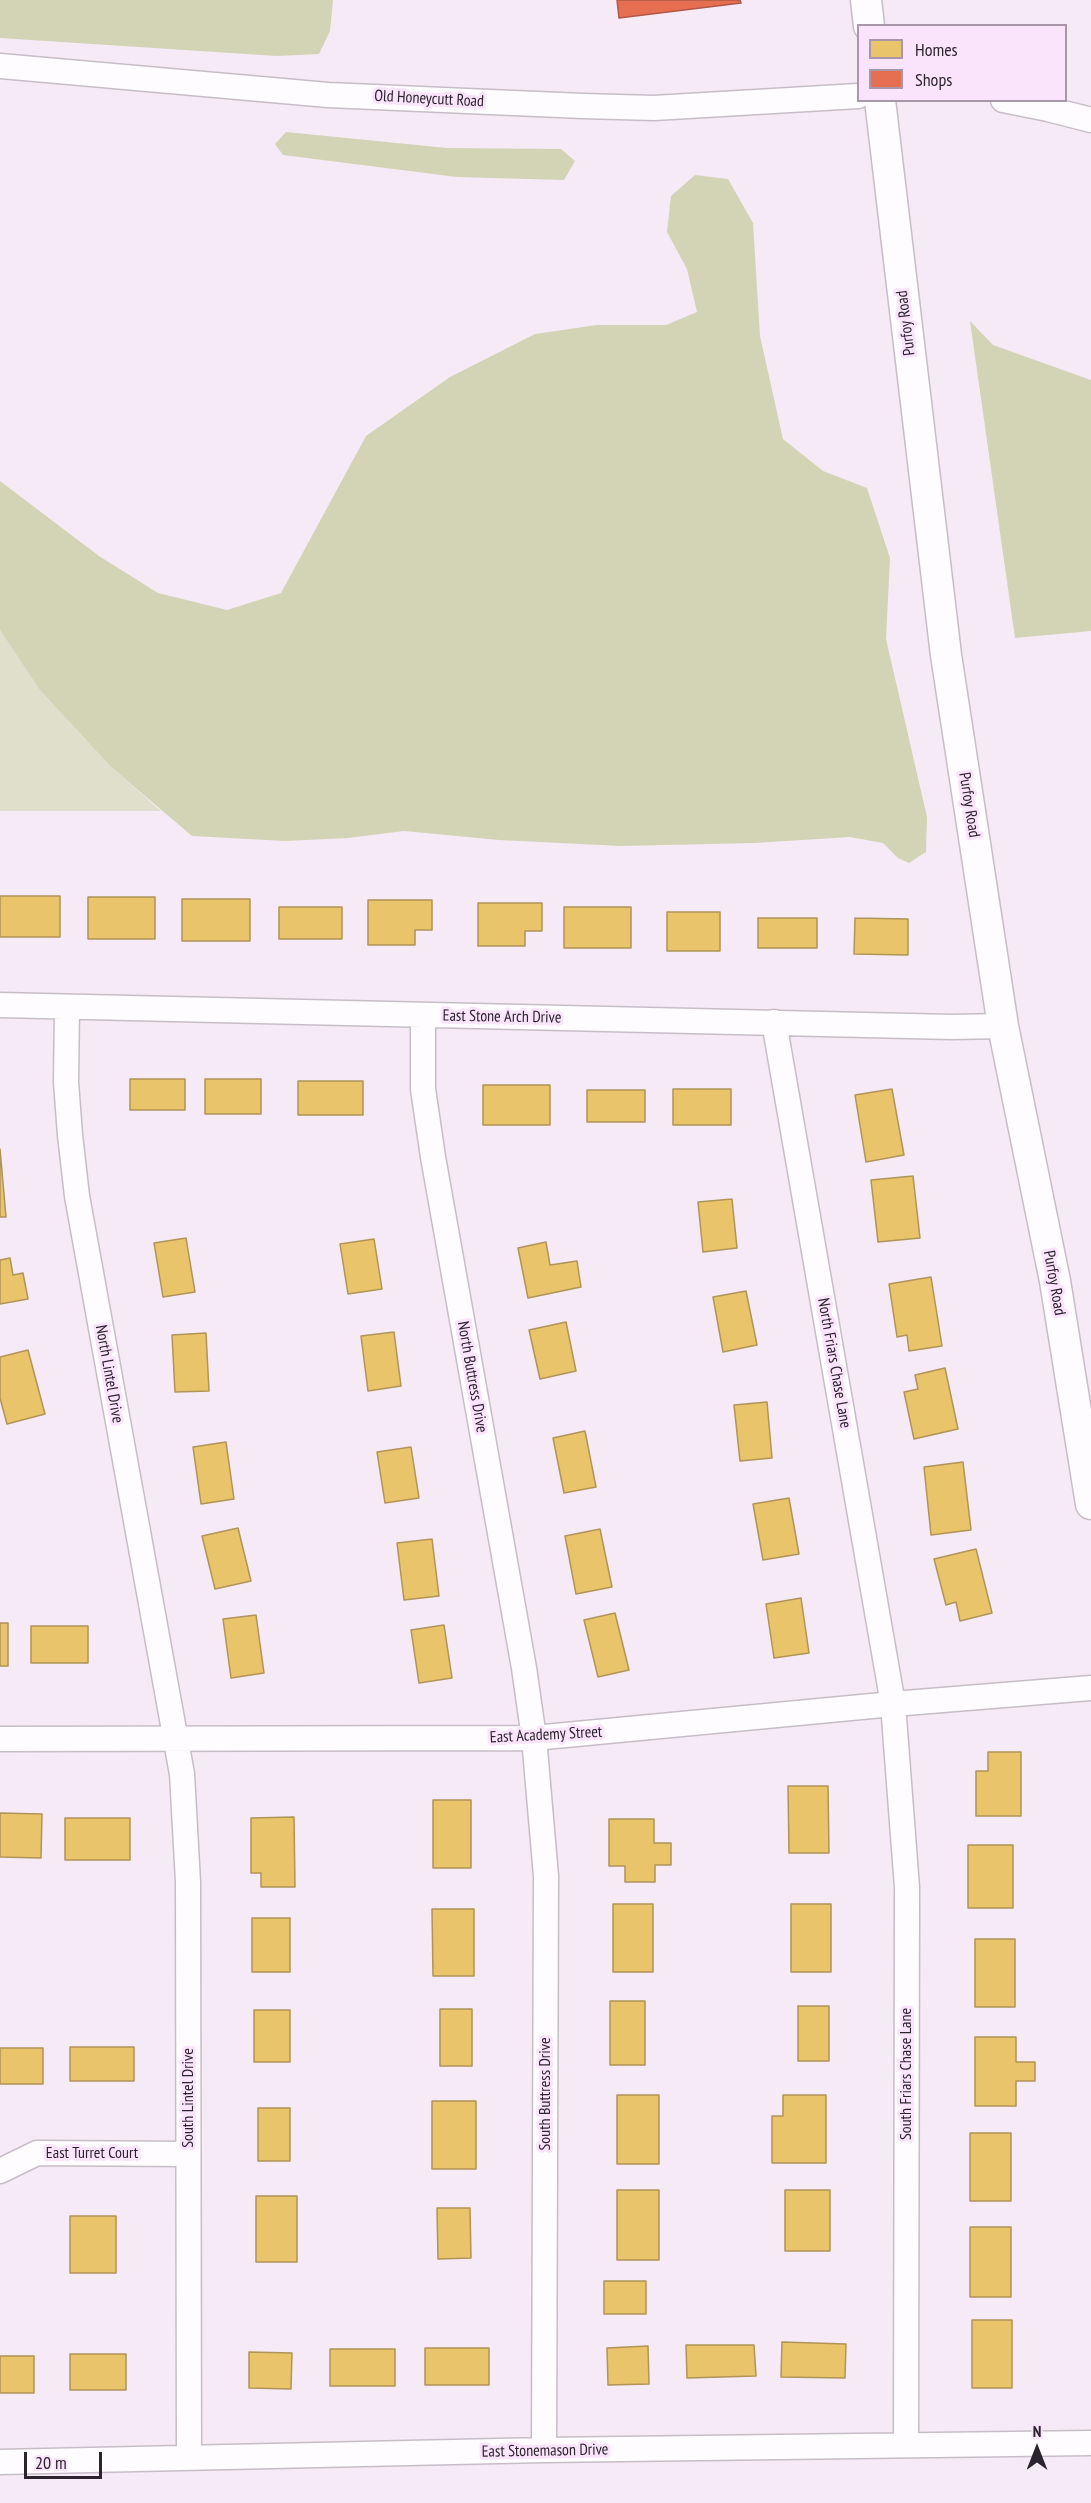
<!DOCTYPE html>
<html>
<head>
<meta charset="utf-8">
<style>
  body { margin:0 }
  #map { position:relative; width:1091px; height:2503px; overflow:hidden; background:#f6eaf6; font-family:"PT Sans Narrow",sans-serif }
  canvas { display:block }
  .legend { position:absolute; left:857px; top:24px; width:210px; height:78px; box-sizing:border-box; background:#fae4fc; border:2px solid #a897a9; margin:0; padding:8px 10px; list-style:none; font-size:18px; color:#2c242d }
  .legend li { display:flex; align-items:center; gap:12px; height:30px }
  .legend b { width:30px; border:2px solid #a897a9 }
  .north { position:absolute; left:1007px; top:2419px; width:60px; height:60px; -webkit-text-stroke:4px #fae4fc; paint-order:stroke; rotate:0deg; font-size:16px; font-weight:700; line-height:24px; text-align:center; color:#2c242d }
  .north::after { content:''; display:block; margin:auto; width:21px; height:27px; background:#2c242d; clip-path:polygon(50% 0,100% 100%,50% 72%,0 100%) }
  .scale { position:absolute; left:24px; top:2452px; width:78px; height:27px; box-sizing:border-box; border:3px solid #2c242d; border-top:0; padding-left:8px; font-size:18px; line-height:21px; white-space:nowrap; color:#2c242d; -webkit-text-stroke:4px #fae4fc; paint-order:stroke }
</style>
</head>
<body>
<div id="map">
<canvas width="1091" height="2503"></canvas>
<ul class="legend">
<li><b style="height:16px;background:#e9c46a"></b>Homes</li>
<li><b style="height:16px;background:#e76f51"></b>Shops</li>
</ul>
<div class="north">N</div>
<div class="scale">20 m</div>
</div>
<script>
const ctx = document.querySelector('canvas').getContext('2d');
ctx.lineJoin = 'round';
function fillPath(path, color) {
  ctx.fillStyle = color;
  ctx.fill(path, 'evenodd');
}
function toPath(rows) {
  const path = new Path2D();
  for (const r of rows) {
    path.moveTo(r[0], r[1]);
    for (let i = 2; i < r.length; i += 2) path.lineTo(r[i], r[i + 1]);
  }
  return path;
}
function trace(path, color, width, dash) {
  ctx.strokeStyle = color;
  ctx.lineWidth = width;
  ctx.lineCap = dash ? 'butt' : 'round';
  ctx.setLineDash(dash || []);
  ctx.stroke(path);
}
function write(font, color, halo, rows, align = 'center') {
  ctx.font = font + ' "PT Sans Narrow",sans-serif';
  ctx.lineWidth = 6;
  ctx.setLineDash([]);
  ctx.textBaseline = 'middle';
  ctx.strokeStyle = halo;
  ctx.fillStyle = color;
  for (const [text, x, y, turn = 0] of rows) {
    ctx.save();
    ctx.translate(x, y);
    ctx.rotate((+turn || 0) * Math.PI / 180);
    ctx.textAlign = isNaN(turn) ? turn : align;
    if (halo) ctx.strokeText(text, 0, 0);
    ctx.fillText(text, 0, 0);
    ctx.restore();
  }
}
fillPath(toPath([
  [0,630,39,689,111,767,161,811,0,811]
]), '#dfdfcc');
fillPath(toPath([
  [0,0,333,0,330,31,319,54,277,56,0,38],
  [286,132,447,148,561,149,575,161,564,180,457,177,283,155,275,144],
  [695,175,728,179,753,223,760,336,783,439,823,471,867,488,890,558,886,639,927,817,926,852,909,863,898,858,883,843,850,837,754,843,621,846,499,840,404,831,348,838,285,841,192,836,111,767,39,689,0,630,0,481,99,556,158,593,227,610,281,593,366,436,450,377,535,334,597,325,666,325,697,312,687,269,667,232,671,196],
  [970,321,993,345,1091,380,1091,631,1015,638]
]), '#d2d4b5');
const homes = toPath([
  [0,896,60,896,60,937,0,937,0,896],
  [88,897,155,897,155,939,88,939,88,897],
  [182,899,250,899,250,941,182,941,182,899],
  [368,900,432,900,432,930,415,930,415,945,368,945,368,900],
  [478,903,542,903,542,931,525,931,525,946,478,946,478,903],
  [279,907,342,907,342,939,279,939,279,907],
  [564,907,631,907,631,948,564,948,564,907],
  [667,912,720,912,720,951,667,951,667,912],
  [758,918,817,918,817,948,758,948,758,918],
  [855,918,908,919,908,955,854,954,855,918],
  [130,1079,185,1079,185,1110,130,1110,130,1079],
  [205,1079,261,1079,261,1114,205,1114,205,1079],
  [298,1081,363,1081,363,1115,298,1115,298,1081],
  [483,1085,550,1085,550,1125,483,1125,483,1085],
  [673,1089,731,1089,731,1125,673,1125,673,1089],
  [892,1089,904,1155,866,1162,855,1095,892,1089],
  [587,1090,645,1090,645,1122,587,1122,587,1090],
  [0,1149,6,1217,0,1217,0,1149],
  [913,1176,920,1238,878,1242,871,1180,913,1176],
  [732,1199,737,1248,703,1252,698,1202,732,1199],
  [186,1238,195,1292,163,1297,154,1243,186,1238],
  [374,1239,382,1289,348,1294,340,1244,374,1239],
  [546,1242,550,1265,577,1261,581,1287,528,1298,518,1248,546,1242],
  [10,1258,13,1275,23,1273,28,1299,0,1304,0,1260,10,1258],
  [931,1277,942,1346,909,1351,907,1335,897,1337,889,1284,931,1277],
  [746,1291,757,1345,723,1352,713,1297,746,1291],
  [566,1322,576,1371,540,1379,529,1330,566,1322],
  [394,1332,401,1386,368,1391,361,1336,394,1332],
  [206,1333,209,1391,175,1392,172,1335,206,1333],
  [28,1350,45,1414,7,1424,0,1398,0,1357,28,1350],
  [945,1368,958,1429,914,1439,904,1392,918,1389,915,1375,945,1368],
  [767,1402,772,1458,740,1461,734,1405,767,1402],
  [585,1431,596,1487,564,1493,553,1438,585,1431],
  [226,1442,234,1499,201,1504,193,1447,226,1442],
  [411,1447,419,1498,385,1503,377,1452,411,1447],
  [963,1462,971,1530,931,1535,924,1467,963,1462],
  [789,1498,799,1554,763,1560,753,1504,789,1498],
  [238,1528,251,1581,215,1589,202,1536,238,1528],
  [600,1529,612,1587,576,1594,565,1536,600,1529],
  [432,1539,439,1596,404,1600,397,1543,432,1539],
  [976,1549,992,1613,960,1621,956,1602,946,1605,934,1559,976,1549],
  [801,1598,809,1653,774,1658,766,1604,801,1598],
  [615,1613,629,1670,598,1677,584,1620,615,1613],
  [256,1615,264,1673,231,1678,223,1619,256,1615],
  [0,1623,8,1623,8,1666,0,1666,0,1623],
  [444,1625,452,1678,419,1683,411,1630,444,1625],
  [31,1626,88,1626,88,1663,31,1663,31,1626],
  [988,1752,1021,1752,1021,1816,976,1816,976,1771,988,1771,988,1752],
  [788,1786,828,1786,829,1853,789,1853,788,1786],
  [433,1800,471,1800,471,1868,433,1868,433,1800],
  [0,1813,42,1814,41,1858,0,1857,0,1813],
  [294,1817,295,1887,261,1887,261,1873,251,1873,251,1818,294,1817],
  [65,1818,130,1818,130,1860,65,1860,65,1818],
  [609,1819,654,1819,654,1843,671,1843,671,1865,655,1865,655,1882,625,1882,625,1866,609,1866,609,1819],
  [968,1845,1013,1845,1013,1908,968,1908,968,1845],
  [613,1904,653,1904,653,1972,613,1972,613,1904],
  [791,1904,831,1904,831,1972,791,1972,791,1904],
  [432,1909,474,1909,474,1976,433,1976,432,1909],
  [252,1918,290,1918,290,1972,252,1972,252,1918],
  [975,1939,1015,1939,1015,2007,975,2007,975,1939],
  [610,2001,645,2001,645,2065,610,2065,610,2001],
  [798,2006,829,2006,829,2061,798,2061,798,2006],
  [440,2009,472,2009,472,2066,440,2066,440,2009],
  [254,2010,290,2010,290,2062,254,2062,254,2010],
  [975,2037,1016,2037,1016,2062,1035,2062,1035,2081,1016,2081,1016,2106,975,2106,975,2037],
  [70,2047,134,2047,134,2081,70,2081,70,2047],
  [0,2048,43,2048,43,2084,0,2084,0,2048],
  [617,2095,659,2095,659,2164,617,2164,617,2095],
  [783,2095,826,2095,826,2163,772,2163,772,2116,783,2116,783,2095],
  [432,2101,476,2101,476,2169,432,2169,432,2101],
  [258,2108,290,2108,290,2161,258,2161,258,2108],
  [970,2133,1011,2133,1011,2201,970,2201,970,2133],
  [617,2190,659,2190,659,2260,617,2260,617,2190],
  [785,2190,830,2190,830,2251,785,2251,785,2190],
  [256,2196,297,2196,297,2262,256,2262,256,2196],
  [437,2208,470,2208,471,2258,438,2259,437,2208],
  [70,2216,116,2216,116,2273,70,2273,70,2216],
  [970,2227,1011,2227,1011,2297,970,2297,970,2227],
  [604,2281,646,2281,646,2314,604,2314,604,2281],
  [972,2320,1012,2320,1012,2388,972,2388,972,2320],
  [782,2342,846,2344,845,2378,781,2377,782,2342],
  [686,2345,754,2345,756,2376,687,2378,686,2345],
  [648,2346,649,2384,608,2385,607,2348,648,2346],
  [425,2348,489,2348,489,2385,425,2385,425,2348],
  [330,2349,395,2349,395,2386,330,2386,330,2349],
  [249,2352,292,2353,291,2389,249,2388,249,2352],
  [70,2354,126,2354,126,2390,70,2390,70,2354],
  [0,2356,34,2356,34,2393,0,2393,0,2356]
]);
fillPath(homes, '#e9c46a');
trace(homes, '#b09458', 1.5);
const shops = toPath([
  [617,0,740,0,741,3,619,18,617,0]
]);
fillPath(shops, '#e76f51');
trace(shops, '#af5846', 1.5);
const minor = toPath([
  [0,66,328,95,583,106,654,108,858,96],
  [1003,100,1048,109,1091,120],
  [0,1005,952,1027,1003,1026],
  [67,1007,66,1082,70,1135,77,1196,182,1774,188,1882,189,2458],
  [423,1015,423,1089,433,1157,524,1668,534,1738,546,1876,544,2450],
  [774,1022,893,1704,907,1888,906,2445],
  [0,1739,534,1738,893,1704,1091,1688],
  [0,2171,37,2153,188,2154],
  [0,2462,544,2450,1091,2443]
]);
const tertiary = toPath([
  [866,0,869,26],
  [880,100,946,655,1003,1026,1055,1281,1091,1504]
]);
trace(minor, '#c7bdc7', 27);
trace(tertiary, '#c7bdc7', 33);
trace(minor, '#fefcfe', 24);
trace(tertiary, '#fefcfe', 30);
write('16px', '#2c242d', '#fae4fc', [
  ["Old Honeycutt Road",429,99,3],
  ["Purfoy Road",906,323,-97],
  ["Purfoy Road",969,805,81],
  ["East Stone Arch Drive",502,1017,1],
  ["Purfoy Road",1054,1283,80],
  ["North Friars Chase Lane",834,1363,80],
  ["North Lintel Drive",109,1374,80],
  ["North Buttress Drive",472,1377,80],
  ["East Academy Street",546,1735,-3],
  ["South Friars Chase Lane",906,2074,-90],
  ["South Buttress Drive",545,2094,-90],
  ["South Lintel Drive",188,2098,-90],
  ["East Turret Court",92,2153],
  ["East Stonemason Drive",545,2451,-1]
]);
</script>
</body>
</html>
